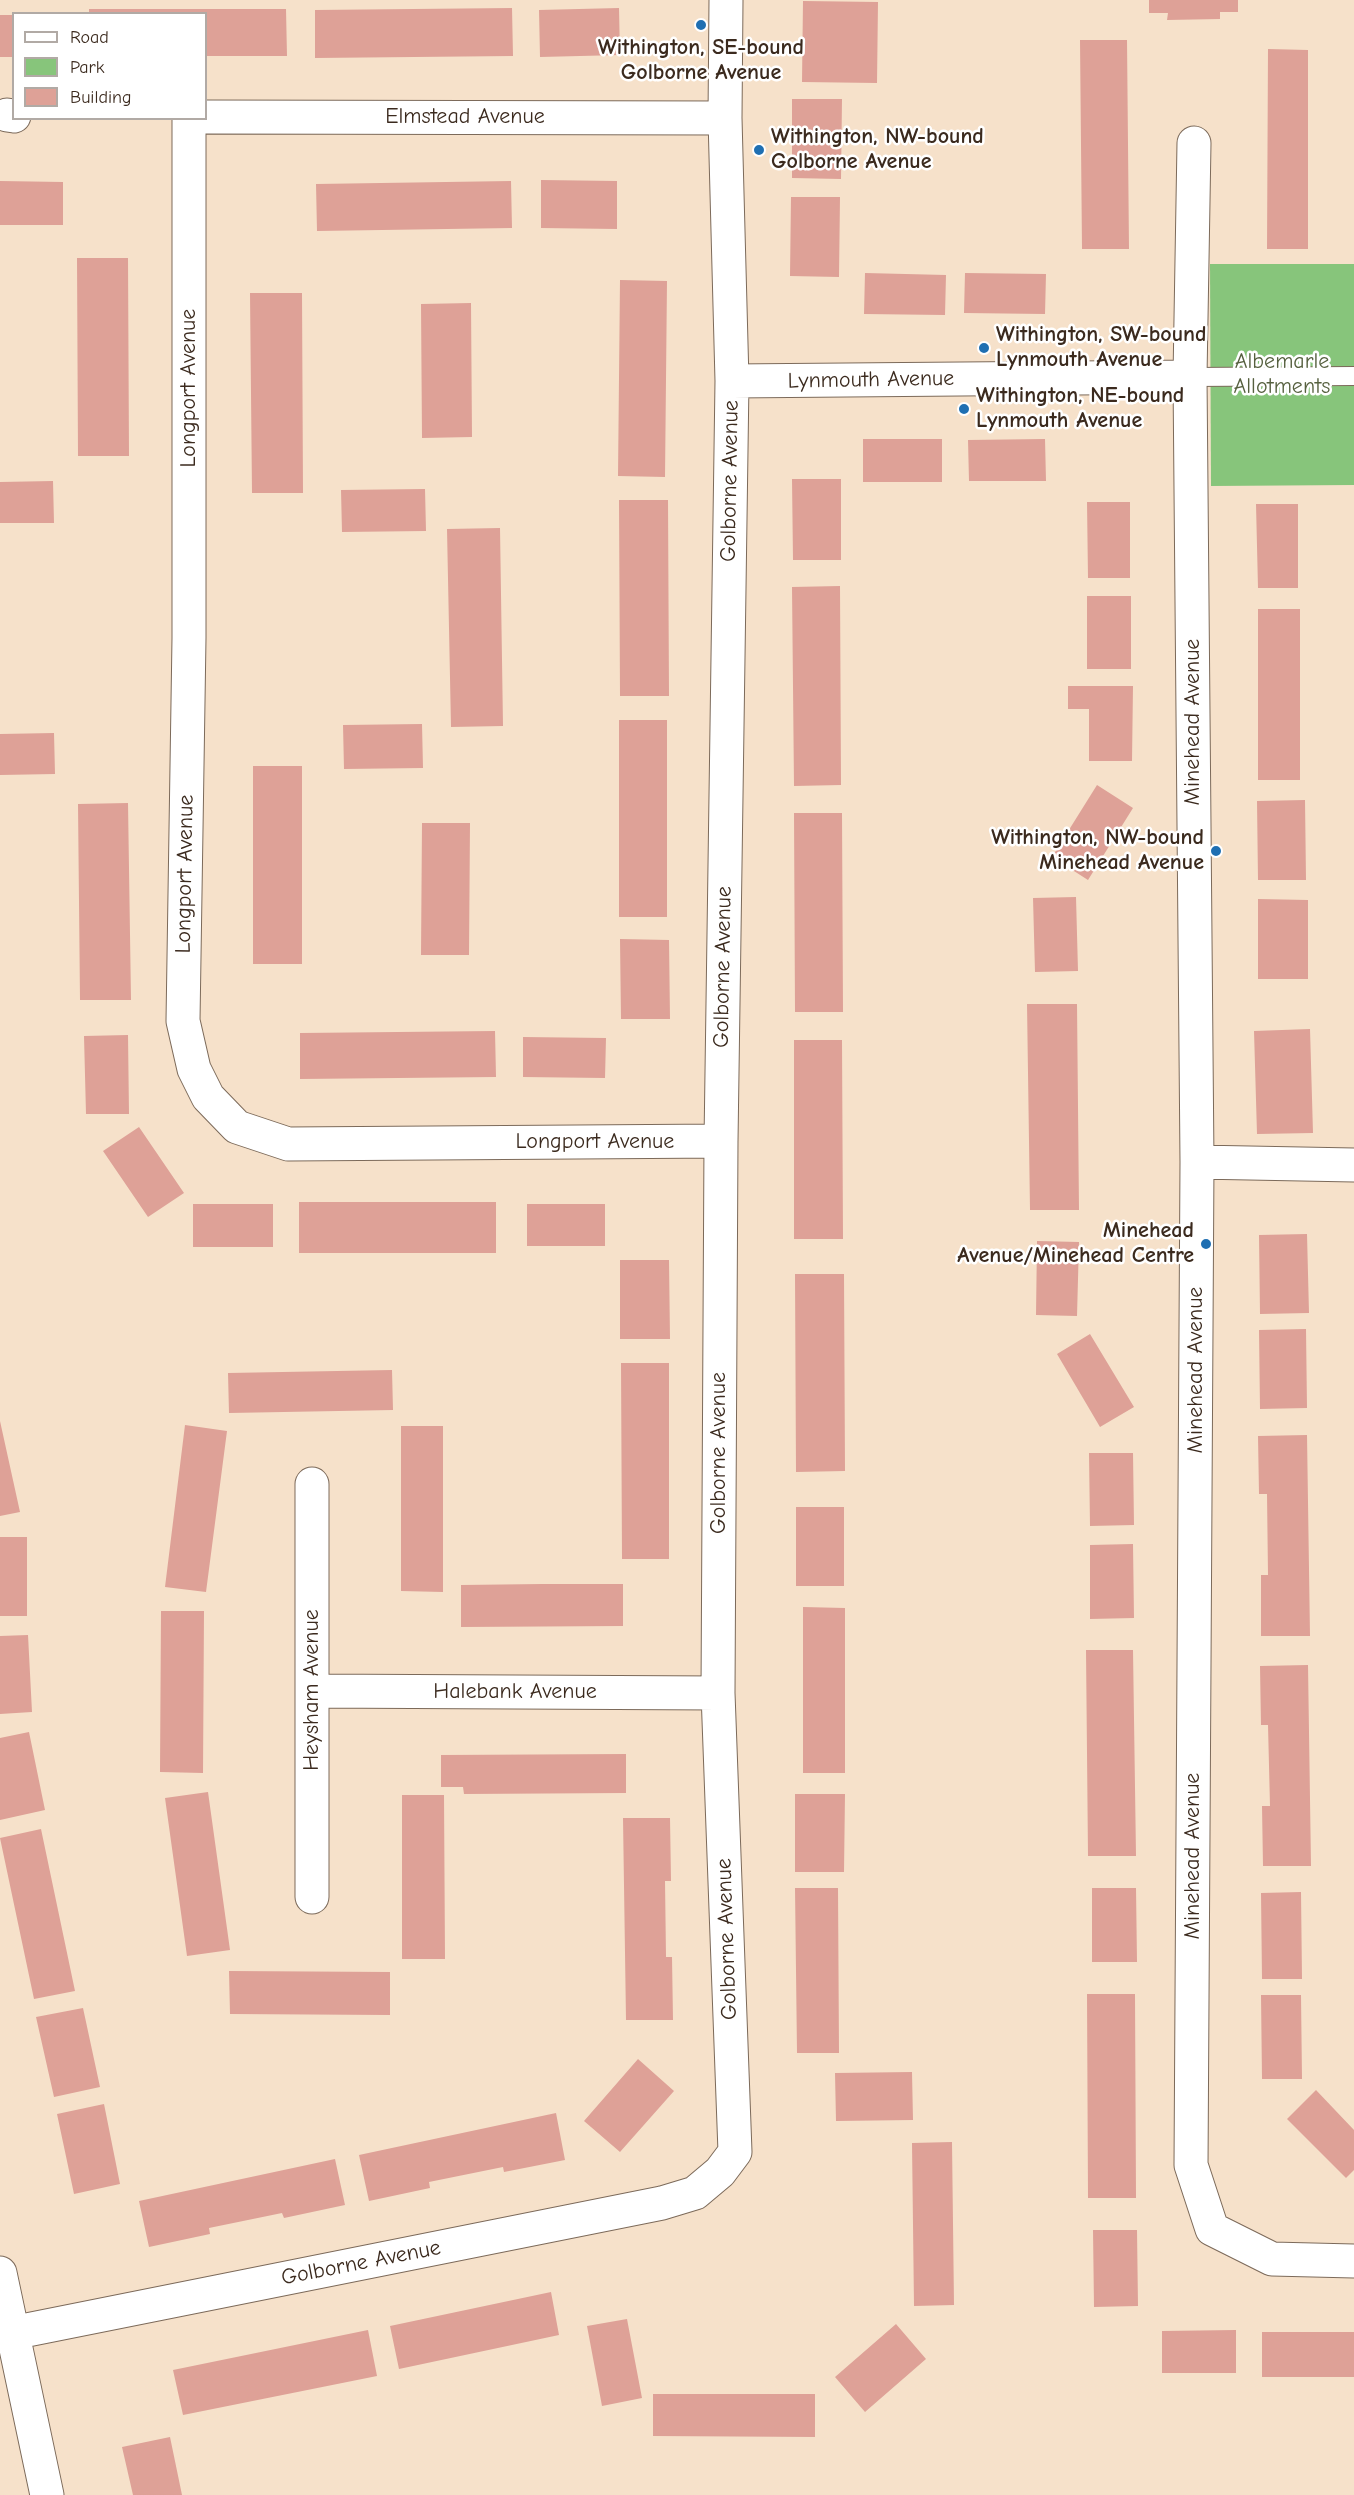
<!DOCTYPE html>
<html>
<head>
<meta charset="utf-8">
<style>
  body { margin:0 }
  #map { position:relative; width:1354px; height:2495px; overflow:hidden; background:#f6e1ca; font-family:"Comic Neue",sans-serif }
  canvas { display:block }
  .legend { position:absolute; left:12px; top:12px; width:195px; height:108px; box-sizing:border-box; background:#fff; border:2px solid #b1aaa5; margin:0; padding:8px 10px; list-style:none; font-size:18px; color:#3b2a1e }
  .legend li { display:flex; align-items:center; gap:12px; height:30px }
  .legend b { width:30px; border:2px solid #b1aaa5 }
</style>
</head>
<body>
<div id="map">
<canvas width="1354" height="2495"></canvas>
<ul class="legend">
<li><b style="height:8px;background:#fff"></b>Road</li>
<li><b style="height:16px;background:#87c57b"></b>Park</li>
<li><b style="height:16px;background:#dea197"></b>Building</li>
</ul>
</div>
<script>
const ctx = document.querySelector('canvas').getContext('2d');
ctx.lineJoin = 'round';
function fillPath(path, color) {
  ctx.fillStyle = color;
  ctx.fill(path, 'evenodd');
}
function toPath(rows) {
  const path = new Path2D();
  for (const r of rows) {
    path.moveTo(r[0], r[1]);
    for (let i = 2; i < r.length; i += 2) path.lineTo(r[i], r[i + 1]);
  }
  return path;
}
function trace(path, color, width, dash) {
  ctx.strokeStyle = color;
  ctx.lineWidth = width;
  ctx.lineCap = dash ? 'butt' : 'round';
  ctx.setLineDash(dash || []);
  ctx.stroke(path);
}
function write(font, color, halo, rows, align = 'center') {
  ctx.font = font + ' "Comic Neue",sans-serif';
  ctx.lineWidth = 5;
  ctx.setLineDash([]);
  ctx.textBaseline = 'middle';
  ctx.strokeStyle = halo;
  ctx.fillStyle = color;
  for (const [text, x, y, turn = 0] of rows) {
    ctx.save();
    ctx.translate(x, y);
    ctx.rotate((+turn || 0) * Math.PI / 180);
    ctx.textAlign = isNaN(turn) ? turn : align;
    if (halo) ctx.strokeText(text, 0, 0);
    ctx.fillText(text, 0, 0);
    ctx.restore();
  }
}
fillPath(toPath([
  [1210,264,1354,264,1354,485,1211,486]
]), '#87c57b');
fillPath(toPath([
  [1149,0,1238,0,1238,12,1220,12,1220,19,1167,20,1168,13,1149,13],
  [803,1,878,2,877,83,802,82],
  [512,8,513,56,315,58,315,10],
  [619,8,620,55,540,57,539,10],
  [89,9,286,9,287,56,206,56,206,14,89,14],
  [0,15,14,15,14,57,0,57],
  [1080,40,1127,40,1129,249,1082,249],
  [1268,49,1308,50,1308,249,1267,249],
  [792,99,842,99,841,179,792,178],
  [541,180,617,181,617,229,541,228],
  [0,181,63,182,63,225,0,225],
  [511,181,512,228,317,231,316,184],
  [791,197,840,197,839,277,790,276],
  [77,258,128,258,129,456,78,456],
  [865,273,946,275,945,315,864,314],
  [965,273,1046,274,1045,314,964,313],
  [620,280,667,281,665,477,618,476],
  [250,293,302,293,303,493,252,493],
  [471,303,472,437,422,438,421,304],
  [863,439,942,439,942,482,863,482],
  [1045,439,1046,481,969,481,968,440],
  [792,479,841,479,841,560,793,560],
  [53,481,54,523,0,523,0,482],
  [425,489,426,531,342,532,341,490],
  [619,500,668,500,669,696,620,696],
  [1087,502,1130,502,1130,578,1088,578],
  [1256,504,1298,504,1298,588,1258,588],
  [500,528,503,726,451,727,447,529],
  [840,586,841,785,794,786,792,587],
  [1087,596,1131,596,1131,669,1087,669],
  [1258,609,1300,609,1300,780,1258,780],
  [1068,686,1133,686,1132,761,1089,761,1089,709,1068,709],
  [619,720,667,720,667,917,619,917],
  [422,724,423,768,344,769,343,725],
  [54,733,55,774,0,775,0,734],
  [253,766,302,766,302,964,253,964],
  [1097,785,1133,808,1088,880,1052,857],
  [1305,800,1306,880,1258,880,1257,801],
  [128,803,131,1000,80,1000,78,804],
  [794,813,842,813,843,1012,795,1012],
  [422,823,470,823,469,955,421,955],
  [1076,897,1078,971,1035,972,1033,898],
  [1258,899,1308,900,1308,979,1258,979],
  [620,939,669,940,670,1019,621,1019],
  [1027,1004,1077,1004,1079,1210,1030,1210],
  [1310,1029,1313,1133,1257,1134,1254,1031],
  [495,1031,496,1077,300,1079,300,1033],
  [128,1035,129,1114,86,1114,84,1036],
  [523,1037,606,1038,605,1078,523,1077],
  [794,1040,842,1040,843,1239,794,1239],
  [139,1127,184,1193,148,1217,103,1151],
  [299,1202,496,1202,496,1253,299,1253],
  [193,1204,273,1204,273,1247,193,1247],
  [527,1204,605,1204,605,1246,527,1246],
  [1307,1234,1309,1313,1260,1314,1259,1235],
  [1037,1241,1079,1242,1077,1316,1036,1315],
  [620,1260,669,1260,670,1339,620,1339],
  [795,1274,844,1274,845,1471,796,1472],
  [1306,1329,1307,1408,1260,1409,1259,1330],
  [1090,1334,1134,1407,1100,1427,1057,1354],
  [621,1363,669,1363,669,1559,622,1559],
  [392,1370,393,1410,229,1413,228,1373],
  [0,1421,20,1512,0,1516],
  [185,1425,227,1431,206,1592,165,1587],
  [401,1426,443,1426,443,1592,401,1591],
  [1307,1435,1310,1636,1261,1636,1261,1575,1268,1575,1267,1494,1259,1494,1258,1436],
  [1089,1453,1133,1453,1134,1525,1090,1526],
  [796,1507,844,1507,844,1586,796,1586],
  [0,1537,27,1537,27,1616,0,1616],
  [1133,1544,1134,1618,1090,1619,1090,1545],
  [542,1584,623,1584,623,1626,461,1627,461,1585],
  [803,1607,845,1608,845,1773,803,1773],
  [161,1611,204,1611,203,1773,160,1772],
  [28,1635,32,1712,0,1714,0,1636],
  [1086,1650,1133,1650,1136,1856,1088,1856],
  [1308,1665,1311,1866,1263,1866,1262,1806,1270,1806,1268,1725,1261,1725,1260,1666],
  [29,1732,45,1810,0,1820,0,1738],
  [626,1754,626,1793,464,1794,463,1787,441,1787,441,1755],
  [208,1792,230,1950,187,1956,165,1798],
  [795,1794,845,1794,844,1872,795,1872],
  [402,1795,444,1795,445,1959,402,1959],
  [623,1818,670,1818,671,1881,665,1881,666,1957,672,1957,673,2020,626,2020],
  [41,1829,75,1991,34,1999,0,1838],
  [795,1888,838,1888,839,2053,797,2053],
  [1092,1888,1136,1888,1137,1962,1092,1962],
  [1301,1892,1302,1979,1262,1979,1261,1893],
  [229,1971,390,1972,390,2015,230,2014],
  [1087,1994,1135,1994,1136,2198,1088,2198],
  [1261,1995,1301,1995,1302,2079,1262,2079],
  [83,2008,100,2087,54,2097,36,2017],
  [638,2059,674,2091,620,2152,584,2121],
  [912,2072,913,2120,836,2121,835,2073],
  [1316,2090,1354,2130,1354,2170,1346,2178,1287,2119],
  [104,2104,120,2184,74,2194,57,2114],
  [556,2113,565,2160,504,2172,503,2167,429,2182,430,2188,369,2201,359,2155],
  [952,2142,954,2305,914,2306,912,2143],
  [335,2159,345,2205,284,2218,282,2213,209,2228,210,2234,149,2247,139,2201],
  [1093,2230,1137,2230,1138,2306,1094,2307],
  [551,2292,559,2335,399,2369,390,2326],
  [627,2319,642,2398,602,2406,587,2326],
  [896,2324,926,2359,865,2412,835,2377],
  [368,2330,377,2376,183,2415,173,2370],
  [1236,2330,1236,2373,1162,2373,1162,2331],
  [1262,2332,1354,2332,1354,2377,1262,2377],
  [653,2394,815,2394,815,2437,653,2436],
  [170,2437,182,2495,133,2495,122,2447]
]), '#dea197');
const service = toPath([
  [1190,377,1354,376]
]);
const minor = toPath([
  [7,115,14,116],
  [206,117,725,118],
  [189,118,189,638,183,1021,194,1069,208,1097,237,1127,288,1144,721,1141],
  [1194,143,1190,377,1197,1162,1191,2165,1212,2229,1272,2259,1354,2261],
  [732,381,1190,377],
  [1197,1162,1354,1165],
  [312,1691,718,1693],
  [312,1897,312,1484],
  [0,2273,47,2495],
  [12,2333,662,2203,695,2193,720,2172,735,2152,718,1693,721,1141,732,381,725,118,726,0]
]);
trace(service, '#7c6a5a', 20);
trace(minor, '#7c6a5a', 35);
trace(service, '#fff', 18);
trace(minor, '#fff', 33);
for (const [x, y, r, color] of [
  [701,25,6,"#1f6fb2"],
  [759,150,6,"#1f6fb2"],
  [984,348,6,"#1f6fb2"],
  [964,409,6,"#1f6fb2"],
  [1216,851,6,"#1f6fb2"],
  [1206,1244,6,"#1f6fb2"]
]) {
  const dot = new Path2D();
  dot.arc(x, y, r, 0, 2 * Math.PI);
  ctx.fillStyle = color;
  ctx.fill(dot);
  trace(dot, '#fff', 2);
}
write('bold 22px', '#3b2a1e', '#fff', [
  ["Withington, SE-bound",701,48,"center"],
  ["Golborne Avenue",701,73,"center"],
  ["Withington, NW-bound",771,137],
  ["Golborne Avenue",771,162],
  ["Withington, SW-bound",996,335],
  ["Lynmouth Avenue",996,360],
  ["Withington, NE-bound",976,396],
  ["Lynmouth Avenue",976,421],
  ["Withington, NW-bound",1204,838,"right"],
  ["Minehead Avenue",1204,863,"right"],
  ["Minehead",1194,1231,"right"],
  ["Avenue/Minehead Centre",1194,1256,"right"]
], 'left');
write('22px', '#3b2a1e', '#fff', [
  ["Elmstead Avenue",465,117],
  ["Lynmouth Avenue",871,380,-1],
  ["Longport Avenue",189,388,-90],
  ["Golborne Avenue",730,481,-89],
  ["Minehead Avenue",1193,722,-90],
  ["Longport Avenue",185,874,-89],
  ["Golborne Avenue",723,967,-89],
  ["Longport Avenue",595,1142],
  ["Minehead Avenue",1196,1370,-90],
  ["Golborne Avenue",719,1453,-90],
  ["Heysham Avenue",312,1690,-90],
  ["Halebank Avenue",515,1692],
  ["Minehead Avenue",1193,1856,-90],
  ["Golborne Avenue",727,1939,-92],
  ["Golborne Avenue",361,2263,-11]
]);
write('22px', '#56603f', '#fff', [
  ["Albemarle",1282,362],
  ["Allotments",1282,387]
]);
</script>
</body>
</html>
